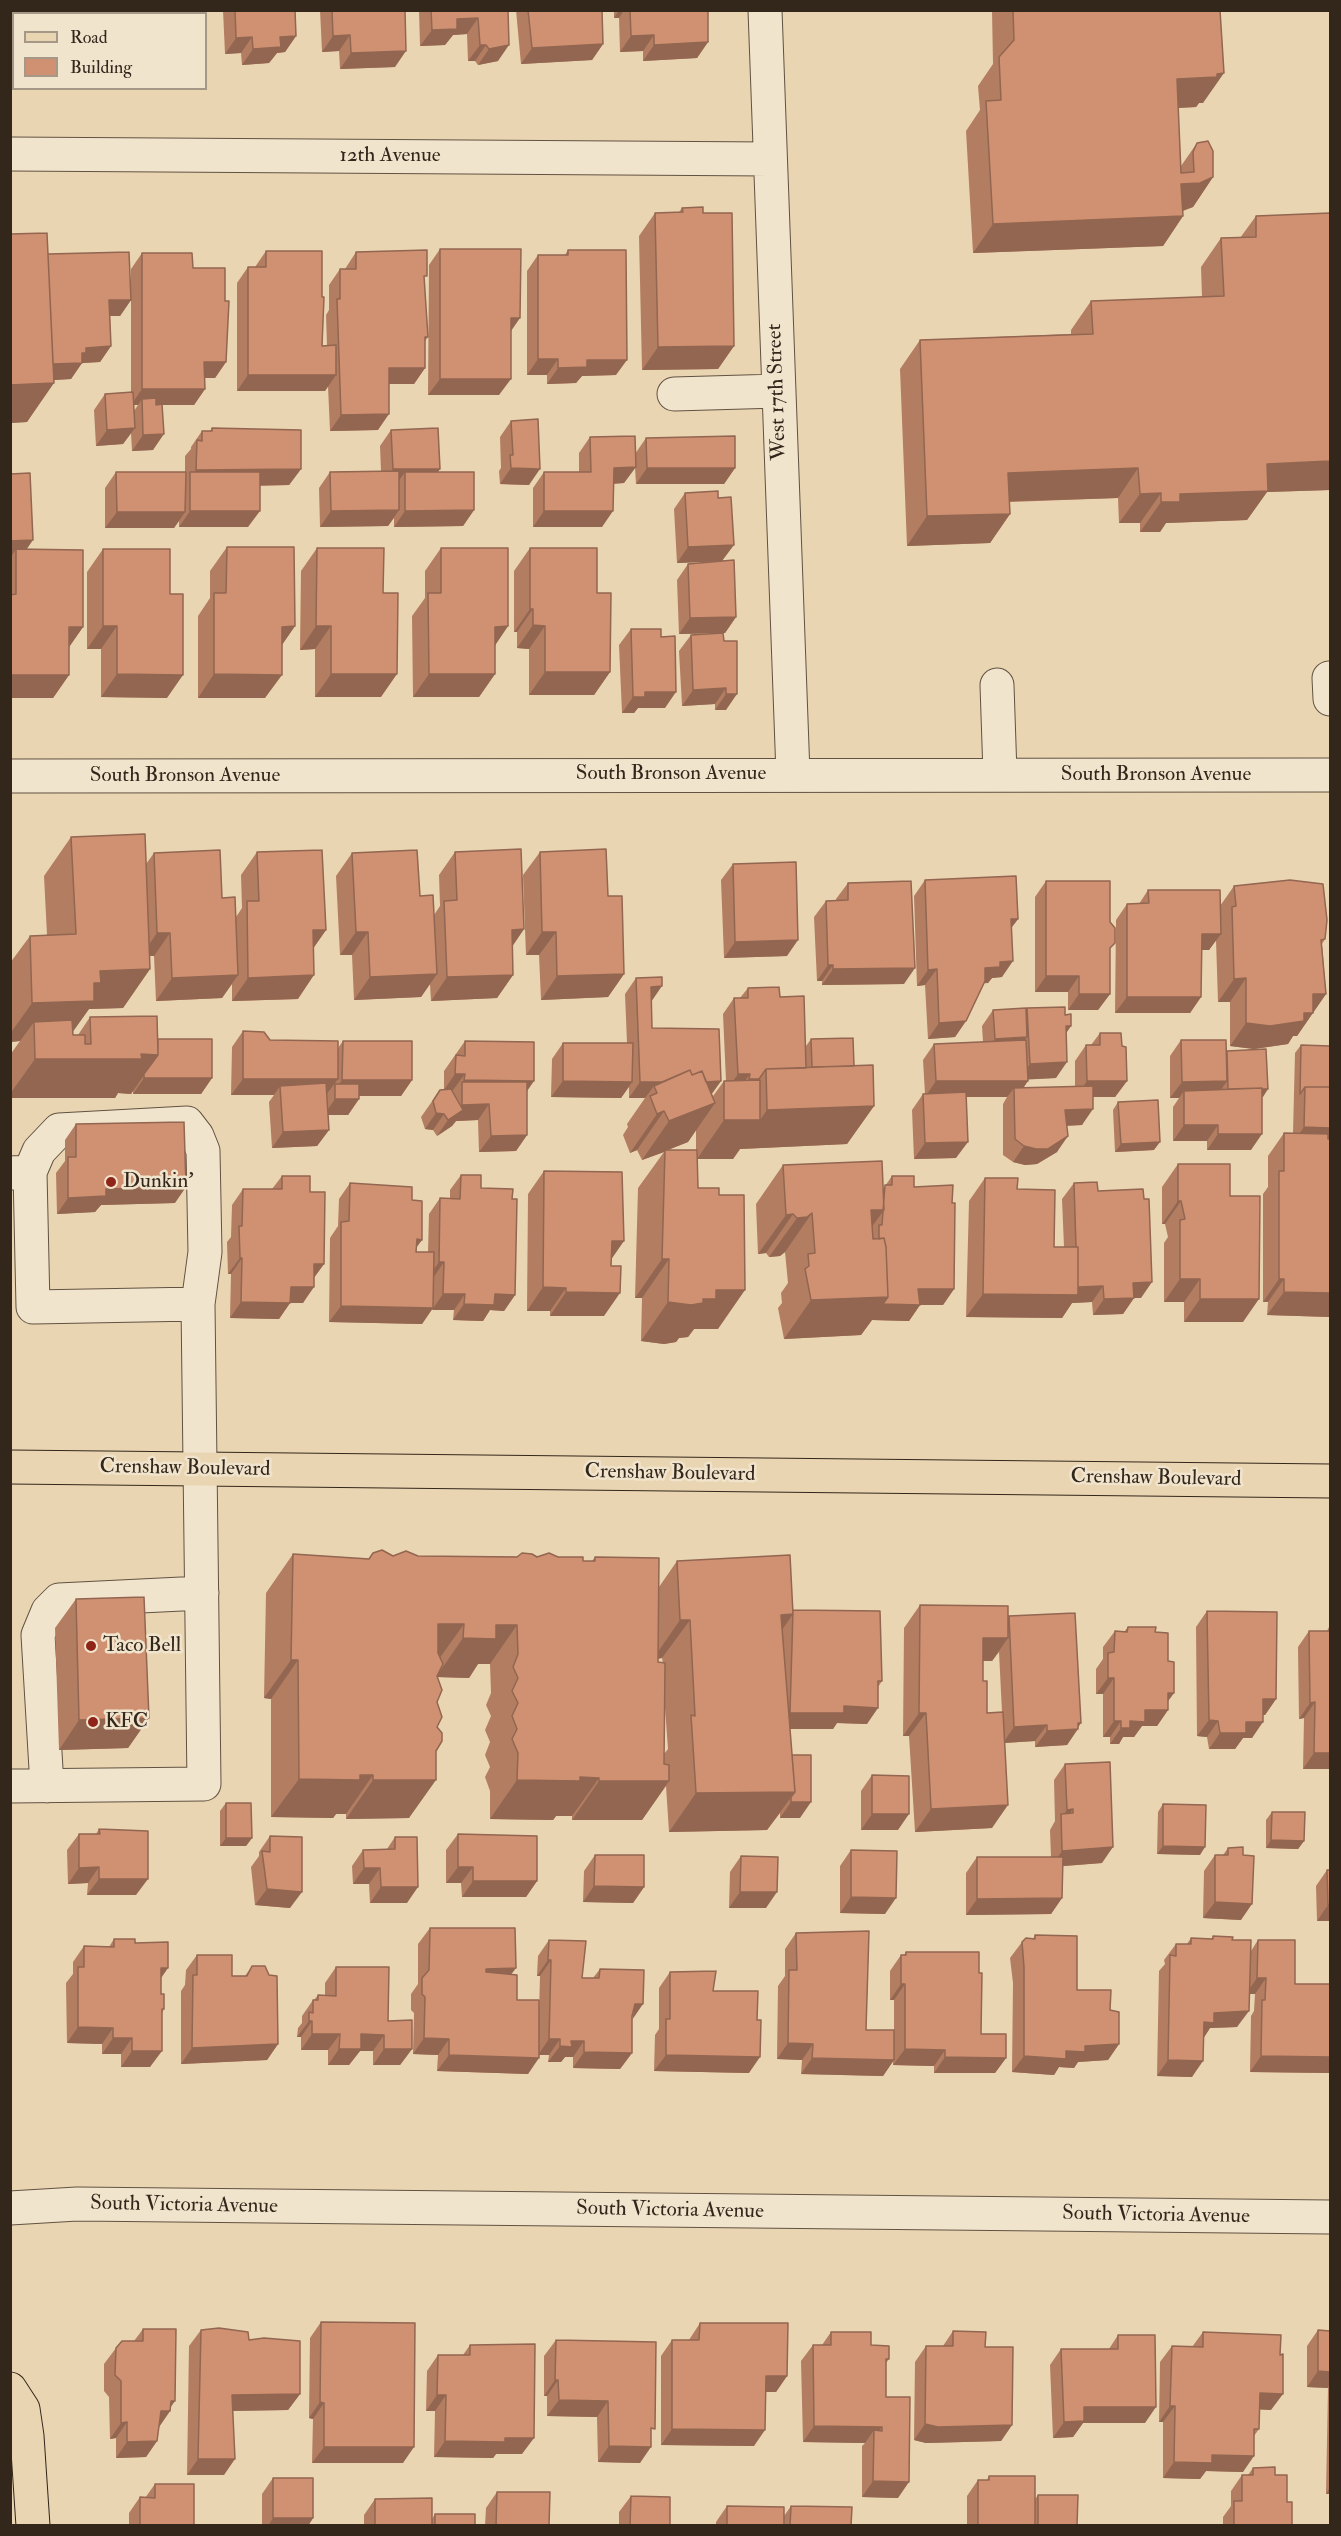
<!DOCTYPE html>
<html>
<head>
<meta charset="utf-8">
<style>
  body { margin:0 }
  #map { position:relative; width:1341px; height:2536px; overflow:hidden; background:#ead5b2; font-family:"IM FELL Double Pica",serif }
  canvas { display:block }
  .frame { position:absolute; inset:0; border:12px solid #33271c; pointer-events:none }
  .legend { position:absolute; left:12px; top:12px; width:195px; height:78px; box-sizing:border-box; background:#f1e4cd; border:2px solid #a59886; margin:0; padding:8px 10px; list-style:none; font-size:18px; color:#33271c }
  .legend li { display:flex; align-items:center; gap:12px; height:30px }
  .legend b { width:30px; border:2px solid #a59886 }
</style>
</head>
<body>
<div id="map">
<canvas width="1341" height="2536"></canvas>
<div class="frame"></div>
<ul class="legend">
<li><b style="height:8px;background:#ead5b2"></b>Road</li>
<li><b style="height:16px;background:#d09172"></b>Building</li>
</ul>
</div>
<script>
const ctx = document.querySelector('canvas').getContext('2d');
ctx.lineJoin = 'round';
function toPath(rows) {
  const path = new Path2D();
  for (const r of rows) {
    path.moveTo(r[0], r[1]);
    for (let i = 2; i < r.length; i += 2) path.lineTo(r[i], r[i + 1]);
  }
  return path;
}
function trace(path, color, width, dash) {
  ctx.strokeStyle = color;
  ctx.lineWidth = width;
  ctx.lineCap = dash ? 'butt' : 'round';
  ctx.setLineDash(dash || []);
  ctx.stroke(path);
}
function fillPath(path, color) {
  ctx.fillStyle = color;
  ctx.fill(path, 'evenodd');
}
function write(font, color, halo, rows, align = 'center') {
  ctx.font = font + ' "IM FELL Double Pica",serif';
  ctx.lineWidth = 5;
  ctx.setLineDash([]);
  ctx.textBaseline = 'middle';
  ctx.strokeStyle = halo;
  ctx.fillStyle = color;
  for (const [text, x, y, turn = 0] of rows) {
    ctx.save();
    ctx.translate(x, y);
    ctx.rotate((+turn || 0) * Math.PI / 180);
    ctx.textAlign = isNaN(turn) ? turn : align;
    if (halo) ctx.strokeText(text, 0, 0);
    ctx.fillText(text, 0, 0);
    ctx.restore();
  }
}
const minor = toPath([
  [765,10,793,774],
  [10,154,770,159],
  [674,394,779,391],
  [1329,678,1330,699],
  [997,685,1000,774],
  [10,776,1330,775],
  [30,1172,39,1151,59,1130,187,1123,197,1136,203,1151,205,1252,198,1304],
  [10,1173,30,1172,33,1307,198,1304,204,1784,10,1786],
  [47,1786,38,1635,48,1611,59,1600,202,1593],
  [10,2208,77,2204,1330,2217]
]);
const major = toPath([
  [10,1467,1330,1481],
  [10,2389,23,2409,27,2436,33,2526]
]);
trace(minor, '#615242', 35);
trace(major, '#33271c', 35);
trace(minor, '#f1e4cd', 33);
trace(major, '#ead5b2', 33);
fillPath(toPath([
  [223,10,295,10,296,36,285,52,277,53,269,63,242,65,241,53,225,54],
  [320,10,405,10,395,67,340,69,339,51,322,52],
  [419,10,508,10,498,61,478,65,475,61,468,61,467,34,453,35,445,45,420,46],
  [516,10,602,10,603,44,592,60,521,64],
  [614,10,708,10,708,42,697,58,643,61,643,51,620,52,619,18,614,18],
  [992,10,1220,10,1203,103,1199,103,1196,107,1178,108,1181,166,1197,143,1213,177,1193,207,1183,211,1183,216,1163,246,973,253,966,131,980,110,978,86,993,64],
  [682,208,734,346,718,369,642,370,639,236,655,213,679,212],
  [1330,213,1330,490,1267,492,1247,520,1166,523,1160,532,1140,532,1140,523,1119,523,1118,498,1010,502,1010,514,990,543,907,546,900,369,920,340,1071,334,1071,330,1091,301,1202,297,1201,267,1221,238,1240,238,1256,216],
  [10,234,48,254,131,289,131,269,142,253,193,268,226,362,215,378,205,378,205,389,194,405,162,405,153,450,132,451,131,433,123,444,96,446,94,410,105,394,131,392,131,300,120,316,110,316,111,346,100,362,82,363,71,379,54,380,27,422,10,423],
  [133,405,138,405,134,411],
  [440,249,511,331,499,395,428,395,429,265],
  [568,250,616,375,582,376,576,383,547,384,547,375,527,375,527,271,538,255,565,255],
  [266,251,322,346,327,346,326,315,329,310,329,285,340,269,345,269,356,252,424,280,428,337,425,341,425,368,414,384,389,384,378,430,330,431,328,386,325,391,237,391,237,283,248,267,255,267],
  [511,421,529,485,500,484,499,471,501,468,500,437],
  [212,428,301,469,289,485,260,486,248,527,179,527,179,521,174,528,105,528,105,488,116,472,185,472,185,456,191,449,191,447,202,431,210,431],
  [391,430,440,469,437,472,474,510,463,526,394,527,394,518,388,526,320,527,319,488,330,472,381,471,380,446],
  [590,437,635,454,646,438,735,468,724,484,636,484,635,467,624,483,614,484,602,527,533,527,533,488,544,472,579,472,579,453],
  [10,474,26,549,83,627,69,647,69,675,53,698,10,698],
  [685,493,723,561,736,617,725,633,679,634,677,580,688,564,708,562,677,563,674,509],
  [227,547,295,626,282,645,265,698,198,698,198,616,210,598,210,571],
  [317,548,381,697,315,697,315,649,300,650,301,571],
  [441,548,508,626,495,645,495,674,479,697,413,697,412,616,425,598,425,571],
  [530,548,597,593,610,672,594,695,529,695,529,649,517,648,517,632,514,632,514,571],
  [103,549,170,594,167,698,101,697,101,649,87,649,87,572],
  [631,629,665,708,638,708,634,713,622,713,619,645],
  [691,635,724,641,737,641,726,710,715,710,715,704,682,706,679,651],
  [71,837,146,864,154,853,222,898,236,917,242,908,241,875,257,852,326,930,314,947,298,999,232,1001,232,984,222,998,156,1001,154,956,149,956,150,969,123,1008,89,1009,73,1031,73,1035,78,1035,90,1017,158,1039,212,1078,201,1094,133,1094,133,1090,131,1094,118,1093,115,1098,10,1098,10,1055,20,1041,10,1042,10,963,30,936,47,935,44,876],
  [455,852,524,929,512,947,513,975,497,998,431,1001,430,984,421,997,354,1000,352,955,340,955,336,876,352,853,420,896,434,915,440,906,439,875],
  [540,852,608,896,624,974,608,997,541,1000,539,955,526,955,523,875],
  [733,864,787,956,724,958,721,880],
  [925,880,1018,919,1011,928,1002,977,992,978,988,983,984,983,966,1021,955,1037,928,1039,925,985,917,986,914,896],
  [1046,881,1110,951,1110,994,1098,1010,1068,1010,1068,992,1035,992,1035,897],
  [848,883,904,984,822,985,822,981,817,981,814,917,826,901,836,900,836,899],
  [1234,886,1325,939,1322,944,1326,994,1297,1036,1293,1036,1288,1044,1254,1049,1230,1046,1230,1002,1218,1002,1216,940,1209,950,1202,950,1201,997,1190,1013,1115,1013,1116,920,1127,904,1139,904,1148,890,1220,906],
  [636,978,651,1002,652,1028,721,1081,712,1094,713,1096,724,1081,726,1081,723,1014,734,998,740,998,748,988,780,997,806,1046,811,1039,854,1066,874,1106,847,1144,740,1149,733,1159,697,1159,698,1188,718,1329,694,1329,688,1337,679,1338,676,1342,664,1344,641,1341,642,1298,635,1298,638,1188,664,1152,642,1160,637,1150,630,1153,623,1135,628,1127,627,1124,645,1098,629,1098,629,1087,621,1098,551,1097,552,1059,563,1043,627,1043,625,994],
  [696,1130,696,1150,668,1150,688,1142],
  [1027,1008,1065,1015,1071,1026,1066,1033,1056,1078,1028,1079,1024,1087,1075,1087,1075,1061,1086,1045,1091,1045,1100,1033,1122,1046,1127,1081,1115,1097,1093,1097,1082,1125,1067,1126,1057,1152,1037,1164,1025,1165,1013,1162,1003,1155,1003,1104,1007,1097,966,1097,956,1158,914,1159,912,1110,923,1094,925,1094,923,1060,934,1044,983,1042,982,1026,993,1010,1026,1011],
  [243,1031,270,1040,338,1048,343,1041,412,1080,401,1096,359,1096,359,1099,348,1115,328,1115,329,1130,317,1146,272,1148,269,1102,274,1095,231,1095,232,1047],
  [1181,1040,1226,1051,1263,1097,1262,1097,1251,1150,1207,1150,1207,1141,1173,1141,1173,1107,1179,1098,1170,1098,1170,1056],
  [465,1041,527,1091,527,1135,516,1151,479,1152,478,1120,456,1121,452,1126,437,1136,433,1130,425,1129,421,1117,440,1090,444,1090,444,1071],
  [1301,1045,1330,1317,1267,1315,1268,1302,1263,1302,1263,1194,1268,1187,1268,1156,1284,1133,1293,1133,1295,1053],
  [1118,1102,1154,1150,1115,1152,1113,1110],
  [76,1124,175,1203,101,1205,95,1212,57,1214,56,1173,65,1161,65,1140],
  [1178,1164,1230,1196,1243,1322,1184,1322,1184,1302,1164,1302,1164,1243,1168,1237,1165,1224,1162,1224,1162,1187],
  [783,1165,883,1189,892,1176,914,1187,952,1203,954,1289,943,1305,920,1305,909,1321,872,1320,861,1335,784,1339,778,1308,782,1303,781,1293,788,1283,785,1252,780,1256,769,1257,766,1253,758,1254,756,1204],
  [544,1171,604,1316,550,1316,550,1311,527,1311,528,1194],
  [461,1175,481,1188,512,1199,515,1295,504,1311,490,1310,483,1321,453,1320,454,1310,432,1309,422,1324,329,1322,330,1238,338,1226,339,1199,350,1183,412,1200,422,1240,416,1247,416,1252,428,1252,429,1214,440,1198,450,1198,450,1190],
  [282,1176,310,1192,324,1264,314,1278,303,1303,290,1303,279,1319,230,1318,231,1274,228,1274,227,1242,231,1237,232,1205,243,1189,272,1189],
  [985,1178,1017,1189,1054,1247,1064,1247,1062,1199,1074,1183,1098,1191,1141,1298,1134,1298,1123,1314,1093,1315,1092,1302,1072,1303,1062,1318,966,1317,969,1201],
  [293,1554,369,1559,393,1556,418,1556,558,1557,583,1561,592,1561,595,1557,659,1587,677,1561,793,1611,882,1681,878,1687,867,1724,837,1723,833,1729,790,1729,792,1755,800,1818,780,1818,780,1813,767,1830,669,1832,666,1786,642,1820,572,1820,572,1816,556,1816,553,1820,490,1819,490,1791,485,1777,490,1767,485,1755,490,1742,485,1730,491,1716,486,1705,491,1693,490,1664,478,1664,469,1678,437,1677,436,1751,409,1818,346,1819,346,1814,336,1814,333,1818,271,1817,271,1699,264,1698,266,1593],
  [662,1658,663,1663,658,1662,658,1659],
  [664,1694,668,1749,664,1754],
  [76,1599,149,1718,128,1748,59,1750,55,1628],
  [920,1605,1008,1618,1009,1616,1081,1723,1067,1745,1035,1747,1035,1741,1005,1743,992,1828,915,1832,909,1736,903,1736,904,1628],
  [999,1652,1002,1712,987,1713,983,1681,983,1661,992,1661],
  [1207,1611,1276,1699,1265,1715,1263,1715,1252,1738,1243,1738,1235,1749,1209,1749,1207,1737,1197,1736,1196,1627],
  [1330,1625,1330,1769,1303,1769,1304,1718,1299,1719,1298,1647,1309,1631,1327,1631],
  [1128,1627,1155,1632,1168,1661,1174,1693,1168,1701,1168,1710,1157,1726,1142,1726,1134,1737,1123,1737,1119,1744,1110,1744,1110,1737,1103,1737,1103,1694,1096,1694,1096,1669,1103,1659,1103,1647,1115,1631,1124,1632],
  [1065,1764,1102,1863,1063,1866,1062,1898,1051,1914,966,1915,966,1873,977,1857,1051,1857,1050,1830,1055,1821,1054,1780],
  [872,1775,898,1830,861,1830,861,1791],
  [226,1803,252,1838,246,1846,220,1846,220,1811],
  [1163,1804,1200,1855,1157,1854,1158,1812],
  [1272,1812,1304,1841,1298,1849,1266,1848,1266,1820],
  [99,1829,136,1895,87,1895,88,1883,68,1884,67,1850,79,1834,96,1834],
  [458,1834,537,1881,526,1897,462,1897,461,1883,446,1883,446,1850],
  [270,1836,290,1908,255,1905,251,1867,259,1856,259,1852],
  [395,1837,407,1903,370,1903,369,1884,353,1884,352,1866,363,1850,387,1849],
  [1228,1848,1243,1855,1241,1920,1203,1918,1204,1871,1215,1855,1223,1855],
  [851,1850,885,1914,840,1913,840,1866],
  [595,1855,644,1887,633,1903,583,1902,584,1871],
  [741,1856,766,1908,729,1908,730,1872],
  [1327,1870,1330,1870,1330,1921,1317,1921,1316,1886],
  [430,1928,511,1974,517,2000,539,2013,540,1976,537,1976,538,1956,549,1940,582,1978,593,1978,600,1969,632,2019,632,2053,620,2069,573,2068,573,2057,565,2057,561,2062,548,2062,549,2055,539,2055,528,2074,437,2071,438,2055,413,2054,414,2013,411,2010,411,1994,418,1984,418,1944],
  [796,1933,866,2030,894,2030,894,2000,890,2000,890,1971,901,1955,904,1955,906,1952,979,1973,981,2034,1006,2058,995,2073,934,2073,934,2066,893,2065,893,2061,883,2076,801,2074,802,2060,777,2059,778,1986,785,1976,785,1949],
  [1035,1935,1077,1990,1110,2010,1119,2044,1108,2060,1078,2062,1074,2068,1059,2067,1054,2075,1012,2072,1013,1983,1010,1958,1022,1942,1033,1939],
  [1213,1936,1232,1940,1251,1951,1258,1940,1295,1984,1330,1984,1330,2073,1250,2072,1251,2016,1254,2011,1255,1994,1249,1994,1237,2027,1210,2028,1204,2037,1192,2077,1157,2076,1159,1971,1165,1964,1164,1960,1176,1944,1187,1944,1191,1938,1211,1939],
  [114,1939,135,1943,161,1978,161,1994,164,2009,162,2013,150,2067,121,2067,121,2054,102,2054,102,2044,67,2043,66,1983,73,1974,73,1962,84,1946,109,1947],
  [197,1955,232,1976,245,1976,252,1966,278,2044,267,2060,181,2064,181,1991,185,1985,186,1970],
  [336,1967,388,2021,412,2049,400,2065,373,2065,373,2051,360,2051,349,2065,328,2065,328,2050,301,2050,301,2037,297,2037,298,2028,302,2023,302,2016,313,2000,314,2000,318,1995,325,1996,325,1983],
  [670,1972,713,1991,749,2073,654,2071,655,2035,659,2029,659,1988],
  [321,2322,403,2463,312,2463,313,2419,309,2418,310,2338],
  [700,2323,787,2376,776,2392,766,2392,754,2446,661,2445,661,2356,672,2340,689,2340],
  [143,2329,171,2407,170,2411,159,2427,157,2441,146,2457,116,2458,116,2438,110,2439,109,2397,104,2391,104,2364,116,2348,134,2341],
  [201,2330,249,2340,300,2394,288,2410,233,2411,224,2475,187,2475,189,2346],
  [1318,2330,1330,2331,1330,2494,1326,2494,1328,2388,1307,2387,1307,2346],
  [953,2331,985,2347,1012,2425,1001,2441,926,2443,914,2440,915,2362,926,2346,943,2346],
  [831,2332,871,2345,889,2359,886,2363,886,2397,898,2498,862,2497,862,2446,865,2443,803,2442,801,2361,813,2345,822,2345],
  [1203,2332,1271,2410,1259,2409,1259,2429,1254,2436,1243,2472,1206,2471,1200,2479,1163,2478,1163,2422,1159,2422,1160,2362,1172,2346,1192,2347],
  [1118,2335,1145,2423,1083,2423,1073,2437,1053,2438,1050,2365,1061,2349,1109,2349],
  [556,2340,651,2434,640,2463,598,2462,597,2417,547,2416,547,2396,544,2396,544,2356],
  [470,2345,522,2454,496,2454,493,2458,434,2457,435,2411,426,2411,427,2371,438,2355,463,2355],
  [1253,2468,1275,2475,1287,2502,1292,2526,1223,2526,1223,2517,1231,2506,1231,2491,1242,2475,1248,2475],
  [989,2476,1035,2499,1038,2495,1077,2526,967,2526,967,2496,978,2480,987,2480],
  [273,2478,313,2518,308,2526,262,2526,262,2494],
  [155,2484,194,2526,129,2526,129,2513,140,2497,145,2498],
  [497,2492,549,2526,485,2526,486,2508],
  [631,2496,670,2526,619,2526,619,2512],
  [375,2499,432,2519,435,2514,475,2526,364,2526,364,2515],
  [727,2506,784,2516,791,2506,851,2526,716,2526,716,2522]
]), '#b37d62');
fillPath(toPath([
  [619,10,624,10,619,18,614,18],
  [478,18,467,34,453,35,445,45,420,46,432,30,457,19],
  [10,25,14,25,14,64,10,64],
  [350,35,339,51,322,52,333,36],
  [654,35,643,51,620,52,631,36],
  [296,36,285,52,277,53,269,63,242,65,253,49,280,37],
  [252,37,241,53,225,54,236,38],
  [708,42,697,58,643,61,654,45],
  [603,44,592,60,521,64,532,48],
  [480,45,486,45,475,61,468,61],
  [509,45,498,61,478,65,489,49],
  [406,51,395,67,340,69,351,53],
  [1224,73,1203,103,1199,103,1196,107,1156,109,1177,79],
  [1213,177,1193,207,1179,212,1181,184],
  [1183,216,1163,246,973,253,993,224],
  [109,300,131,300,120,316,98,316],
  [511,318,520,318,509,334],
  [111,346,100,362,82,363,71,379,37,381,48,365,86,348],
  [734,346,718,369,642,370,658,347],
  [538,359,558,359,547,375,527,375],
  [587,360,627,360,616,375,582,376,576,383,547,384,558,368],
  [204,362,226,362,215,378,193,378],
  [389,368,425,368,414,384,378,384],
  [248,375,336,375,325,391,237,391],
  [440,379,511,379,499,395,428,395],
  [54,383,27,422,10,423,10,385],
  [142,389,205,389,194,405,142,405,142,399,138,405,131,405],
  [389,414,378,430,330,431,341,415],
  [135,428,123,444,96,446,107,430],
  [164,434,153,450,132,451,143,435],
  [1330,461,1330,490,1267,492,1247,520,1166,523,1160,532,1140,532,1161,502,1180,494,1267,464],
  [636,467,624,483,603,484,614,468],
  [511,468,540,469,529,485,500,484],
  [647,468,735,468,724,484,636,484],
  [1138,468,1118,498,988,502,1008,473],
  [301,469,289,485,190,486,190,478,196,470],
  [393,469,440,469,429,485,405,472,396,485,382,485],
  [1161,493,1140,523,1119,523,1140,494],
  [399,510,388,526,320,527,331,511],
  [474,510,463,526,394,527,405,511],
  [190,511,260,511,248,527,179,527],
  [544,511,613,511,602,527,533,527],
  [117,512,185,512,174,528,105,528],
  [1010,514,990,543,907,546,927,516],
  [33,540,22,556,16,549,11,557,10,541],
  [734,545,722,561,677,563,688,547],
  [530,609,533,609,517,632,514,632],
  [736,617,725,633,679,634,690,618],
  [533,625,545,626,529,649,517,648],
  [103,626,117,626,101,649,87,649],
  [295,626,279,649,282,627],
  [316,626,331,626,315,649,300,650],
  [508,626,492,650,495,627],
  [69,627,83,627,67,650],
  [545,672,610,672,594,695,529,695],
  [117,674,183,675,167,698,101,697],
  [214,674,282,675,265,698,198,698],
  [331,674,397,674,381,697,315,697],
  [429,674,495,674,479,697,413,697],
  [10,675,69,675,53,698,10,698],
  [726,688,715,704,682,706,693,690],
  [645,692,676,692,665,708,638,708,634,713,622,713,633,697],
  [726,694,737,694,726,710,715,710],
  [1011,919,1018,919,1006,935],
  [524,929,508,952,512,930],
  [313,930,326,930,310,953],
  [356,932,368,932,352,955,340,955],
  [542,932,556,932,539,955,526,955],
  [157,933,170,933,154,956,141,956],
  [1202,934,1221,934,1209,950,1190,950],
  [798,940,787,956,724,958,735,942],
  [1013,961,1002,977,992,978,988,983,974,984,985,968,1000,962],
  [828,965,833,965,822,981,817,981],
  [915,968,904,984,822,985,833,969],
  [150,969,123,1008,89,1009,67,1040,34,1022,20,1041,10,1042,10,1034,32,1003,100,971],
  [937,969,925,985,917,986,928,970],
  [437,974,421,997,354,1000,370,977],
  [624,974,608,997,541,1000,557,976],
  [238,975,222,998,156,1001,172,978],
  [314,975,298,999,232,1001,248,978],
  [513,975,497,998,431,1001,447,977],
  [1046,976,1079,976,1068,992,1035,992],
  [1246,978,1230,1002,1218,1002,1234,979],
  [662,986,651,1002,651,987],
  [1079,994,1110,994,1098,1010,1068,1010],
  [1313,994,1326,994,1297,1036,1293,1036,1288,1044,1254,1049,1230,1046,1246,1023],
  [1127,997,1201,997,1190,1013,1115,1013],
  [966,1021,955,1037,928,1039,939,1023],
  [1066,1026,1071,1026,1060,1042],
  [1027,1037,1016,1053,984,1055,995,1039],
  [141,1054,158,1055,131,1094,118,1093,115,1098,10,1098,10,1094,35,1059],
  [1067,1062,1056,1078,1019,1080,1030,1064],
  [455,1074,465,1074,453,1090,444,1090],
  [738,1074,750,1074,738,1090,727,1090],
  [144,1078,212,1078,201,1094,133,1094],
  [243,1079,338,1079,326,1095,280,1086,274,1095,231,1095],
  [342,1080,412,1080,401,1096,335,1096,335,1090],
  [464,1080,534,1081,523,1097,462,1083],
  [563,1081,632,1082,621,1098,551,1097],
  [721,1081,709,1097,700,1082],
  [936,1081,1028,1081,1017,1097,1014,1088,1007,1097,925,1097],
  [1087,1081,1127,1081,1115,1097,1076,1097],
  [1227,1081,1216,1097,1184,1091,1179,1098,1170,1098,1182,1082],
  [640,1082,677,1082,657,1093,654,1086,645,1098,629,1098],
  [1228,1089,1268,1089,1263,1097,1222,1098],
  [335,1099,359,1099,348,1115,324,1115],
  [715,1103,688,1142,665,1151,665,1150,664,1152,642,1160,669,1121],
  [489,1104,478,1120,456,1121,452,1126,437,1136,448,1120,454,1116,462,1105],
  [874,1106,847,1144,740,1149,733,1159,697,1159,724,1120,760,1120,767,1110],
  [1093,1109,1082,1125,1054,1126,1065,1110],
  [664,1111,637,1150,630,1153,657,1114],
  [436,1113,444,1114,433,1130,425,1129],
  [1184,1125,1218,1125,1207,1141,1173,1141],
  [1304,1127,1330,1128,1330,1144,1293,1143],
  [329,1130,317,1146,272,1148,283,1132],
  [1218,1134,1262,1134,1251,1150,1207,1150],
  [527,1135,516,1151,479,1152,491,1136],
  [1068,1136,1057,1152,1037,1164,1025,1165,1013,1162,1024,1146],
  [968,1142,956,1158,914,1159,925,1143],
  [1160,1142,1154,1150,1115,1152,1121,1144],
  [186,1187,175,1203,101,1205,95,1212,57,1214,68,1198,106,1189],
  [1178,1201,1181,1201,1165,1224,1162,1224],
  [871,1210,884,1210,856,1249],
  [812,1213,785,1252,780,1256,769,1257,797,1218],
  [793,1214,766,1253,758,1254,786,1215],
  [417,1239,422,1240,410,1256],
  [612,1241,624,1241,608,1264],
  [240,1258,242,1258,231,1274,228,1274],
  [662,1259,669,1259,642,1298,635,1298],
  [439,1262,444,1262,433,1278,428,1278],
  [314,1264,324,1264,312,1280],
  [1180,1279,1200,1279,1184,1302,1164,1302],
  [1279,1279,1284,1279,1268,1302,1263,1302],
  [1152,1282,1141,1298,1134,1298,1123,1314,1093,1315,1104,1299,1133,1283],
  [1103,1286,1092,1302,1072,1303,1062,1318,966,1317,983,1294],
  [291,1287,314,1287,303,1303,290,1303,279,1319,230,1318,241,1302],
  [543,1287,566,1288,550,1311,527,1311],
  [918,1289,954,1289,943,1305,920,1305,909,1321,872,1320,861,1335,784,1339,811,1300],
  [716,1290,745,1290,718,1329,694,1329,688,1337,679,1338,676,1342,664,1344,641,1341,668,1302,703,1299],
  [566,1292,620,1293,604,1316,550,1316],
  [1284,1292,1330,1293,1330,1317,1267,1315],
  [443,1294,465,1294,454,1310,432,1310],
  [495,1294,515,1295,504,1311,490,1310,483,1321,453,1320,464,1304],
  [1200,1299,1259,1299,1243,1322,1184,1322],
  [341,1306,433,1308,422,1324,329,1322],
  [793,1614,766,1653,781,1615],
  [680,1620,690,1620,662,1658,653,1659],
  [438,1624,464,1624,436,1663],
  [496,1625,517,1625,490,1664,478,1664,469,1678,436,1677,463,1638],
  [983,1638,1008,1638,992,1661,967,1661],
  [291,1660,298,1660,271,1699,264,1698],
  [1108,1678,1114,1678,1103,1694,1096,1694],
  [1168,1693,1174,1693,1162,1709],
  [1263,1699,1276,1699,1265,1715,1252,1715],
  [1315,1702,1304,1718,1299,1719,1310,1703],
  [844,1706,878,1708,867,1724,837,1723,833,1729,779,1729,790,1713],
  [1145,1710,1168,1710,1157,1726,1142,1726,1134,1737,1123,1737,1119,1744,1110,1744,1121,1728],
  [919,1713,926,1713,909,1736,903,1736],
  [149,1718,128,1748,59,1750,79,1720],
  [1209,1720,1218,1721,1207,1737,1197,1736],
  [1114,1721,1121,1721,1110,1737,1103,1737],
  [1246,1722,1263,1722,1252,1738,1243,1738,1235,1749,1209,1749,1220,1733],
  [1078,1723,1081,1723,1076,1729,1078,1729,1067,1745,1035,1747,1047,1731],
  [1047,1725,1035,1741,1003,1743,1014,1727],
  [1314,1753,1330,1753,1330,1769,1303,1769],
  [373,1775,346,1814,336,1814,333,1818,271,1817,299,1779],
  [580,1777,599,1778,572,1816,556,1816,553,1820,490,1819,517,1780],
  [373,1780,436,1780,409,1818,346,1819],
  [599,1781,669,1781,642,1820,572,1820],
  [795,1792,767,1830,669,1832,696,1793],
  [791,1802,811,1802,800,1818,780,1818],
  [1008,1805,992,1828,915,1832,931,1809],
  [1073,1809,1062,1825,1061,1818,1067,1810],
  [872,1814,909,1814,898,1830,861,1830],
  [226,1838,252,1838,246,1846,220,1846],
  [1271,1840,1304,1841,1298,1849,1266,1848],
  [1163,1846,1205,1847,1200,1855,1157,1854],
  [1113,1847,1102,1863,1051,1867,1062,1851],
  [99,1867,88,1883,68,1884,79,1868],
  [458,1867,473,1867,461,1883,446,1883],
  [364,1868,380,1868,369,1884,353,1884],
  [99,1879,148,1879,136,1895,87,1895],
  [473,1881,537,1881,526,1897,462,1897],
  [594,1886,644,1887,633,1903,583,1902],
  [381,1887,418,1887,407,1903,370,1903],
  [267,1889,302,1892,290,1908,255,1905],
  [740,1892,777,1892,766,1908,729,1908],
  [851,1897,896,1898,885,1914,840,1913],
  [1062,1898,1051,1914,966,1915,977,1899],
  [1215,1902,1252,1904,1241,1920,1203,1918],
  [1328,1905,1330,1905,1330,1921,1317,1921],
  [548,1960,551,1960,540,1976,537,1976],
  [161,1968,168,1968,157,1984],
  [516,1968,504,1984,474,1984,486,1969],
  [1257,1978,1266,1978,1255,1994,1246,1994],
  [901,1984,905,1984,894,2000,890,2000],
  [635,2004,643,2004,632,2020],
  [1249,2011,1237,2027,1210,2028,1203,2039,1204,2022,1214,2013],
  [309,2021,312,2021,301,2037,297,2037],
  [78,2027,113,2028,102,2044,67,2043],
  [312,2034,340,2034,328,2050,301,2050],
  [361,2034,384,2035,373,2051,360,2051,349,2065,328,2065,339,2049],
  [113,2038,132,2038,121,2054,102,2054],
  [424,2038,449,2039,438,2055,413,2054],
  [549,2039,560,2039,549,2055,538,2055],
  [571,2041,584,2041,573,2057,565,2057,561,2062,548,2062,560,2046],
  [788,2043,813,2044,802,2060,777,2059],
  [278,2044,267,2060,181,2064,192,2048],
  [1119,2044,1108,2060,1078,2062,1074,2068,1059,2067,1054,2075,1012,2072,1024,2056,1066,2051,1085,2046],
  [384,2049,412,2049,400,2065,373,2065],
  [905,2049,945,2050,934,2066,893,2065],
  [132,2051,162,2051,150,2067,121,2067],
  [584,2052,632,2053,620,2069,573,2068],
  [449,2055,539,2058,528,2074,437,2071],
  [666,2055,760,2057,749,2073,654,2071],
  [1261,2056,1330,2057,1330,2073,1250,2072],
  [945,2057,1006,2058,995,2073,934,2073],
  [812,2058,894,2060,883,2076,801,2074],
  [1168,2060,1203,2061,1192,2077,1157,2076],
  [1318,2371,1330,2372,1330,2384,1328,2388,1307,2387],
  [766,2376,787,2376,776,2392,755,2392],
  [555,2380,558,2380,547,2396,544,2396],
  [1260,2393,1283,2394,1271,2410,1248,2409],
  [300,2394,288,2410,221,2411,232,2395],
  [437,2395,446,2395,435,2411,426,2411],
  [559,2400,608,2401,597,2417,547,2416],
  [171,2401,175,2401,168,2411,170,2411,159,2427,161,2411],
  [320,2402,324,2403,313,2419,309,2418],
  [1170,2406,1175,2406,1163,2422,1159,2422],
  [1084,2407,1156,2407,1145,2423,1083,2423,1073,2437,1053,2438,1064,2422],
  [127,2422,116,2438,110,2439,121,2423],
  [925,2424,1012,2425,1001,2441,926,2443,914,2440],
  [814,2426,882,2427,873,2439,874,2430,865,2443,803,2442],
  [672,2429,765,2430,754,2446,661,2445],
  [505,2438,534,2438,522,2454,496,2454,493,2458,434,2457,445,2441],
  [157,2441,146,2457,116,2458,127,2442],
  [609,2446,651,2447,640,2463,598,2462],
  [324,2447,414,2447,403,2463,312,2463],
  [1212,2455,1254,2456,1243,2472,1206,2471,1200,2479,1163,2478,1174,2462],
  [198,2459,235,2459,224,2475,187,2475],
  [873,2481,909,2482,898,2498,862,2497],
  [1330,2487,1330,2494,1326,2494],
  [273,2518,313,2518,308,2526,268,2526]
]), '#926650');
const building = toPath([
  [10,10,135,10,135,14,14,14,14,25,10,25,10,10],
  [135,10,205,10,206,53,206,14,135,14,135,10],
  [235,10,295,10,296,36,280,37,281,47,253,49,252,37,236,38,235,10],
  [332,10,405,10,406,51,351,53,350,35,333,36,332,10],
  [431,10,508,10,509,45,489,49,486,45,480,45,478,18,457,19,457,29,432,30,431,10],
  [528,10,602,10,603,44,532,48,528,10],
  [630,10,708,10,708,42,654,45,654,35,631,36,630,10],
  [1013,10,1220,10,1224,73,1217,74,1217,77,1177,79,1181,173,1194,172,1193,152,1197,143,1208,141,1213,151,1213,177,1200,183,1181,184,1183,216,993,224,986,101,1001,100,999,57,1014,40,1013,10],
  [703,207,703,213,732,213,734,346,658,347,655,213,683,212,682,208,703,207],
  [1330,213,1330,461,1267,464,1268,491,1180,494,1180,502,1161,502,1161,493,1140,494,1138,468,1008,473,1010,514,927,516,920,340,1093,334,1091,301,1224,296,1221,238,1256,237,1256,216,1330,213],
  [47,233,54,383,10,385,10,234,47,233],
  [440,249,521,249,520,318,511,318,511,379,440,379,440,249],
  [427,250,427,276,424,276,428,337,425,337,425,368,389,368,389,414,341,415,337,299,340,299,340,269,356,269,356,252,427,250],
  [568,250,626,250,627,360,587,360,587,367,558,368,558,359,538,359,538,255,568,255,568,250],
  [266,251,322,251,322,297,324,297,322,346,336,345,336,375,248,375,248,267,266,267,266,251],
  [129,252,131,300,109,300,111,346,86,348,86,353,82,353,82,363,53,364,48,254,129,252],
  [142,253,192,253,193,268,225,268,225,301,229,301,226,362,204,362,205,389,142,389,142,253],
  [133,392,135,428,107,430,105,394,133,392],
  [156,398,156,405,162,404,164,434,143,435,142,399,156,398],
  [538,419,540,469,511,468,510,455,513,455,511,421,538,419],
  [212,428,301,430,301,469,196,470,197,440,202,441,202,431,212,431,212,428],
  [438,428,440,469,393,469,391,430,438,428],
  [635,436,636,467,614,468,613,511,544,511,544,472,591,472,590,437,635,436],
  [735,436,735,468,647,468,646,438,735,436],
  [399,471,399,510,331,511,330,472,399,471],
  [116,472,186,472,185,512,117,512,116,472],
  [190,472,260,472,260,511,190,511,190,472],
  [405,472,474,472,474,510,405,511,405,472],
  [30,473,33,540,10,541,10,474,30,473],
  [718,491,718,498,731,497,734,545,688,547,685,493,718,491],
  [227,547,294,547,295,626,282,627,282,675,214,674,214,593,226,593,227,547],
  [317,548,384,548,383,593,398,593,397,674,331,674,331,626,316,626,317,548],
  [441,548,508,548,508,626,495,627,495,674,429,674,428,593,441,593,441,548],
  [530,548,597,548,597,593,611,593,610,672,545,672,545,626,533,625,533,609,530,609,530,548],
  [16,549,83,550,83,627,69,627,69,675,10,675,10,595,16,594,16,549],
  [103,549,170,549,170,594,183,594,183,675,117,674,117,626,103,626,103,549],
  [734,560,736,617,690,618,688,564,734,560],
  [631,629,661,629,661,637,675,636,676,692,645,692,645,697,633,697,631,629],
  [723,633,724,641,737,641,737,694,726,694,726,688,693,690,691,635,723,633],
  [145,834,150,969,100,971,101,983,94,983,94,1001,32,1003,30,936,76,934,71,837,145,834],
  [521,849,524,929,512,930,513,975,447,977,444,901,457,900,455,852,521,849],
  [606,849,608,896,622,896,624,974,557,976,556,932,542,932,540,852,606,849],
  [220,850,222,898,235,897,238,975,172,978,170,933,157,933,154,853,220,850],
  [322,850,326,930,313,930,314,975,248,978,247,901,259,901,257,852,322,850],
  [417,850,420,896,433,895,437,974,370,977,368,932,356,932,352,853,417,850],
  [796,862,798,940,735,942,733,864,796,862],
  [1016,876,1018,919,1011,919,1013,961,1000,962,1000,967,985,968,985,981,966,1021,939,1023,937,969,928,970,925,880,1016,876],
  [1290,880,1323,884,1327,920,1325,939,1321,940,1326,994,1313,994,1313,1013,1304,1013,1304,1021,1270,1026,1246,1023,1246,978,1234,979,1232,907,1236,906,1234,886,1290,880],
  [911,881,915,968,833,969,833,965,828,965,826,901,848,900,848,883,911,881],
  [1046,881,1110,881,1110,922,1115,928,1115,943,1110,948,1110,994,1079,994,1079,976,1046,976,1046,881],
  [1148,890,1220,890,1221,934,1202,934,1201,997,1127,997,1127,904,1149,903,1148,890],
  [662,977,662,986,651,987,652,1028,719,1029,721,1081,706,1082,702,1071,692,1075,690,1070,662,1082,640,1082,636,978,662,977],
  [779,987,780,997,804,996,806,1068,766,1069,759,1079,749,1079,750,1074,738,1074,734,998,748,998,748,988,779,987],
  [1065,1007,1065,1015,1071,1014,1071,1026,1066,1026,1067,1062,1030,1064,1027,1008,1065,1007],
  [1026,1008,1027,1037,995,1039,993,1010,1026,1008],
  [157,1016,158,1055,141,1054,142,1059,35,1059,34,1022,72,1020,73,1035,85,1035,85,1044,91,1044,90,1017,157,1016],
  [243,1031,264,1032,270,1040,338,1041,338,1079,243,1079,243,1031],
  [1100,1033,1121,1033,1122,1046,1126,1047,1127,1081,1087,1081,1086,1045,1100,1045,1100,1033],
  [853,1038,854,1066,812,1067,811,1039,853,1038],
  [158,1039,212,1039,212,1078,144,1078,144,1074,158,1055,158,1039],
  [1026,1040,1028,1081,936,1081,934,1044,1026,1040],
  [1181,1040,1226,1040,1227,1081,1182,1082,1181,1040],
  [343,1041,412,1041,412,1080,342,1080,343,1041],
  [465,1041,534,1042,534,1081,464,1080,465,1074,455,1074,456,1055,465,1056,465,1041],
  [563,1043,633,1043,632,1082,563,1081,563,1043],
  [1301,1045,1330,1046,1330,1087,1305,1087,1300,1094,1301,1045],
  [1266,1049,1268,1089,1262,1089,1262,1088,1228,1089,1227,1051,1266,1049],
  [873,1065,874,1106,767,1110,766,1069,873,1065],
  [690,1070,692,1075,702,1071,715,1103,669,1121,664,1111,657,1114,650,1096,657,1093,654,1086,690,1070],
  [760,1080,760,1120,724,1120,724,1081,760,1080],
  [462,1082,527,1082,527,1135,491,1136,489,1104,462,1105,462,1082],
  [326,1083,329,1130,283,1132,280,1086,326,1083],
  [335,1084,359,1084,359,1099,335,1099,335,1084],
  [1093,1086,1093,1109,1065,1110,1068,1136,1048,1149,1036,1149,1024,1146,1015,1139,1014,1088,1093,1086],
  [1305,1087,1330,1087,1330,1128,1304,1127,1305,1087],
  [1262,1088,1262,1134,1218,1134,1218,1125,1184,1125,1184,1091,1262,1088],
  [451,1089,463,1110,448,1120,444,1114,436,1113,433,1101,440,1090,451,1089],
  [966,1092,968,1142,925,1143,923,1094,966,1092],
  [1158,1100,1160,1142,1121,1144,1118,1102,1158,1100],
  [184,1122,186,1187,106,1189,106,1196,68,1198,68,1157,76,1157,76,1124,184,1122],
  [1284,1133,1328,1134,1328,1139,1330,1139,1330,1293,1284,1292,1284,1279,1279,1279,1279,1171,1284,1171,1284,1133],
  [665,1150,697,1150,698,1188,719,1188,719,1195,744,1195,745,1290,716,1290,716,1299,703,1299,703,1303,691,1305,668,1302,669,1259,662,1259,665,1150],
  [882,1161,884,1210,871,1210,873,1239,884,1238,886,1247,888,1297,811,1300,805,1269,809,1266,808,1254,815,1253,812,1213,807,1217,797,1218,793,1214,786,1215,783,1165,882,1161],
  [1178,1164,1230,1164,1230,1196,1260,1196,1259,1299,1200,1299,1200,1279,1180,1279,1180,1220,1185,1219,1181,1201,1178,1201,1178,1164],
  [544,1171,622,1172,624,1241,612,1241,611,1266,621,1266,620,1293,566,1292,566,1288,543,1287,544,1171],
  [461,1175,481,1175,481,1188,513,1189,512,1199,517,1199,515,1295,495,1294,494,1305,464,1304,465,1294,443,1294,444,1262,439,1262,440,1198,460,1199,461,1175],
  [282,1176,310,1176,310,1192,325,1192,324,1264,314,1264,314,1287,291,1287,290,1303,241,1302,242,1258,240,1258,239,1226,242,1226,243,1189,282,1189,282,1176],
  [892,1176,914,1176,914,1187,953,1185,952,1203,955,1203,954,1289,918,1289,920,1305,883,1304,888,1297,886,1247,884,1238,879,1239,879,1225,882,1225,885,1185,892,1185,892,1176],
  [985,1178,1018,1178,1017,1189,1055,1190,1054,1247,1078,1247,1078,1295,983,1294,985,1178],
  [1097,1182,1098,1191,1143,1189,1144,1199,1149,1199,1152,1282,1133,1283,1134,1298,1104,1299,1103,1286,1078,1287,1078,1247,1076,1247,1074,1183,1097,1182],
  [350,1183,412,1187,412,1200,422,1201,422,1240,417,1239,416,1252,434,1252,433,1308,341,1306,341,1222,349,1221,350,1183],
  [382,1550,393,1556,406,1551,418,1556,517,1557,522,1553,532,1554,537,1557,549,1553,558,1557,583,1557,583,1561,595,1561,595,1557,659,1558,658,1662,665,1663,664,1764,669,1765,669,1781,599,1781,599,1778,580,1777,580,1781,517,1780,518,1753,512,1739,517,1729,512,1716,518,1703,512,1691,518,1678,513,1667,518,1654,517,1625,496,1625,496,1639,463,1638,464,1624,438,1624,438,1653,443,1664,437,1676,442,1690,437,1702,442,1717,437,1727,442,1733,442,1741,436,1751,436,1780,373,1780,373,1775,360,1775,360,1780,299,1779,298,1660,291,1660,293,1554,369,1559,373,1553,382,1550],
  [790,1555,793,1614,781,1615,795,1792,696,1793,691,1715,695,1716,690,1620,680,1620,677,1561,790,1555],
  [144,1597,149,1718,79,1720,76,1599,144,1597],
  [920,1605,1008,1606,1008,1638,983,1638,983,1681,987,1681,987,1713,1003,1712,1008,1805,931,1809,926,1713,919,1713,920,1605],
  [793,1610,880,1611,882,1681,878,1681,878,1708,844,1706,844,1713,790,1713,793,1610],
  [1207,1611,1277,1612,1276,1699,1263,1699,1263,1722,1246,1722,1246,1733,1220,1733,1218,1721,1209,1720,1207,1611],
  [1075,1613,1081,1723,1078,1723,1078,1729,1047,1731,1047,1725,1014,1727,1009,1616,1075,1613],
  [1128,1627,1156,1627,1155,1632,1168,1633,1168,1661,1174,1662,1174,1693,1168,1693,1168,1710,1145,1710,1145,1722,1130,1721,1130,1728,1121,1728,1121,1721,1114,1721,1114,1678,1108,1678,1108,1653,1114,1652,1115,1631,1127,1632,1128,1627],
  [1309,1631,1330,1631,1330,1753,1314,1753,1315,1702,1310,1703,1309,1631],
  [792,1755,811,1755,811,1802,791,1802,791,1797,795,1792,792,1755],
  [1110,1762,1113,1847,1062,1851,1061,1814,1073,1813,1073,1809,1067,1810,1065,1764,1110,1762],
  [872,1775,909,1776,909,1814,872,1814,872,1775],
  [226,1803,251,1803,252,1838,226,1838,226,1803],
  [1163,1804,1206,1805,1205,1847,1163,1846,1163,1804],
  [1272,1812,1305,1812,1304,1841,1271,1840,1272,1812],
  [99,1829,148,1831,148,1879,99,1879,99,1867,79,1868,79,1834,100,1834,99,1829],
  [458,1834,537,1836,537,1881,473,1881,473,1867,458,1867,458,1834],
  [270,1836,302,1837,302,1892,267,1889,262,1851,270,1852,270,1836],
  [395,1837,417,1837,418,1887,381,1887,380,1868,364,1868,363,1850,395,1849,395,1837],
  [1243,1847,1243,1855,1254,1856,1252,1904,1215,1902,1215,1855,1228,1855,1228,1848,1243,1847],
  [851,1850,897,1851,896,1898,851,1897,851,1850],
  [595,1855,644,1855,644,1887,594,1886,595,1855],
  [741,1856,778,1857,777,1892,740,1892,741,1856],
  [977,1857,1063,1857,1062,1898,977,1899,977,1857],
  [1327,1870,1330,1870,1330,1905,1328,1905,1327,1870],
  [430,1928,515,1928,516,1968,486,1969,486,1972,517,1975,517,2000,539,2000,539,2058,449,2055,449,2039,424,2038,425,1997,422,1994,422,1978,429,1970,430,1928],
  [869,1931,866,2030,894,2030,894,2060,812,2058,813,2044,788,2043,789,1970,797,1970,796,1933,869,1931],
  [1035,1935,1077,1936,1077,1990,1111,1990,1110,2010,1119,2012,1119,2044,1085,2046,1085,2052,1066,2051,1066,2059,1024,2056,1024,1967,1022,1942,1026,1938,1035,1939,1035,1935],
  [1213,1936,1233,1937,1232,1940,1251,1940,1249,2011,1214,2013,1214,2023,1204,2022,1203,2061,1168,2060,1170,1955,1176,1956,1176,1944,1191,1944,1191,1938,1213,1939,1213,1936],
  [114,1939,135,1939,135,1943,168,1942,168,1968,161,1968,161,1994,164,1994,164,2009,162,2009,162,2051,132,2051,132,2038,113,2038,113,2028,78,2027,78,1967,84,1967,84,1946,114,1947,114,1939],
  [549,1940,586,1941,582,1978,599,1978,600,1969,644,1970,643,2004,635,2004,632,2016,632,2053,584,2052,584,2041,571,2041,572,2047,560,2046,560,2039,549,2039,551,1960,548,1960,549,1940],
  [1258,1940,1295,1940,1295,1984,1330,1984,1330,2057,1261,2056,1262,2000,1265,2000,1266,1978,1257,1978,1258,1940],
  [906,1952,979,1952,979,1973,982,1973,981,2034,1006,2034,1006,2058,945,2057,945,2050,905,2049,905,1984,901,1984,901,1955,906,1955,906,1952],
  [197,1955,232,1955,232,1976,247,1976,252,1966,265,1966,269,1975,277,1976,278,2044,192,2048,193,1975,197,1975,197,1955],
  [336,1967,389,1967,388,2021,412,2020,412,2049,384,2049,384,2035,361,2034,361,2049,339,2049,340,2034,312,2034,312,2021,309,2021,309,2012,313,2013,313,2000,318,2000,318,1995,336,1996,336,1967],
  [716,1971,713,1991,758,1991,757,2020,761,2020,760,2057,666,2055,666,2019,670,2019,670,1972,716,1971],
  [321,2322,415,2323,414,2447,324,2447,324,2403,320,2402,321,2322],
  [700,2323,788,2323,787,2376,766,2376,765,2430,672,2429,672,2340,699,2340,700,2323],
  [219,2328,248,2332,249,2340,264,2338,300,2341,300,2394,232,2395,235,2459,198,2459,201,2330,219,2328],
  [143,2329,176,2329,175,2401,171,2401,170,2411,161,2411,157,2441,127,2442,127,2422,121,2423,121,2381,115,2375,116,2348,122,2341,143,2341,143,2329],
  [1318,2330,1330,2331,1330,2372,1318,2371,1318,2330],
  [953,2331,986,2332,985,2347,1013,2347,1012,2425,938,2427,925,2424,926,2346,953,2346,953,2331],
  [831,2332,871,2332,871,2345,889,2346,889,2359,886,2359,886,2397,910,2397,909,2482,873,2481,874,2430,882,2431,882,2427,814,2426,813,2345,831,2345,831,2332],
  [1203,2332,1281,2335,1280,2355,1283,2354,1283,2394,1260,2393,1259,2429,1254,2429,1254,2456,1212,2455,1212,2463,1174,2462,1175,2406,1170,2406,1172,2346,1203,2347,1203,2332],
  [1118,2335,1155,2335,1156,2407,1084,2407,1084,2421,1064,2422,1061,2349,1118,2349,1118,2335],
  [556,2340,656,2342,655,2429,651,2428,651,2447,609,2446,608,2401,559,2400,558,2380,555,2380,556,2340],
  [535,2344,534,2438,505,2438,505,2442,445,2441,446,2395,437,2395,438,2355,470,2355,470,2345,535,2344],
  [1275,2467,1275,2475,1287,2475,1287,2502,1292,2502,1292,2526,1234,2526,1234,2501,1242,2501,1242,2475,1253,2475,1253,2468,1275,2467],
  [989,2476,1035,2476,1035,2526,978,2526,978,2480,989,2480,989,2476],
  [273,2478,313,2478,313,2518,273,2518,273,2478],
  [155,2484,194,2484,194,2526,140,2526,140,2497,155,2498,155,2484],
  [497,2492,550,2492,549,2526,496,2526,497,2492],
  [1038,2495,1078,2495,1077,2526,1038,2526,1038,2495],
  [631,2496,670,2497,670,2526,630,2526,631,2496],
  [432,2498,432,2526,375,2526,375,2499,432,2498],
  [727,2506,784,2507,784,2526,727,2526,727,2506],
  [791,2506,852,2507,851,2526,790,2526,791,2506],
  [435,2514,475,2514,475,2526,435,2526,435,2514]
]);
fillPath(building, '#d09172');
trace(building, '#926650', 1.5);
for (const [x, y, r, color] of [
  [111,1182,6,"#8f2418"],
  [91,1646,6,"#8f2418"],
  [93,1722,6,"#8f2418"]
]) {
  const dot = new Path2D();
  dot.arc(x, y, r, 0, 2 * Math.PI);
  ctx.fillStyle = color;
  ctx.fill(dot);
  trace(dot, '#f1e4cd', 2);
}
write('21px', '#33271c', '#f1e4cd', [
  ["12th Avenue",390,156],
  ["West 17th Street",778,392,-92],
  ["South Bronson Avenue",671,774],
  ["South Bronson Avenue",1156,775],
  ["South Bronson Avenue",185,776],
  ["Crenshaw Boulevard",185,1469,1],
  ["Crenshaw Boulevard",670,1474,1],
  ["Crenshaw Boulevard",1156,1479,1],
  ["South Victoria Avenue",184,2206,1],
  ["South Victoria Avenue",670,2211,1],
  ["South Victoria Avenue",1156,2216,1]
]);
write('21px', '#33271c', '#f1e4cd', [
  ["Dunkin'",123,1182],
  ["Taco Bell",103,1646],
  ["KFC",105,1722]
], 'left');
</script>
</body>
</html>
